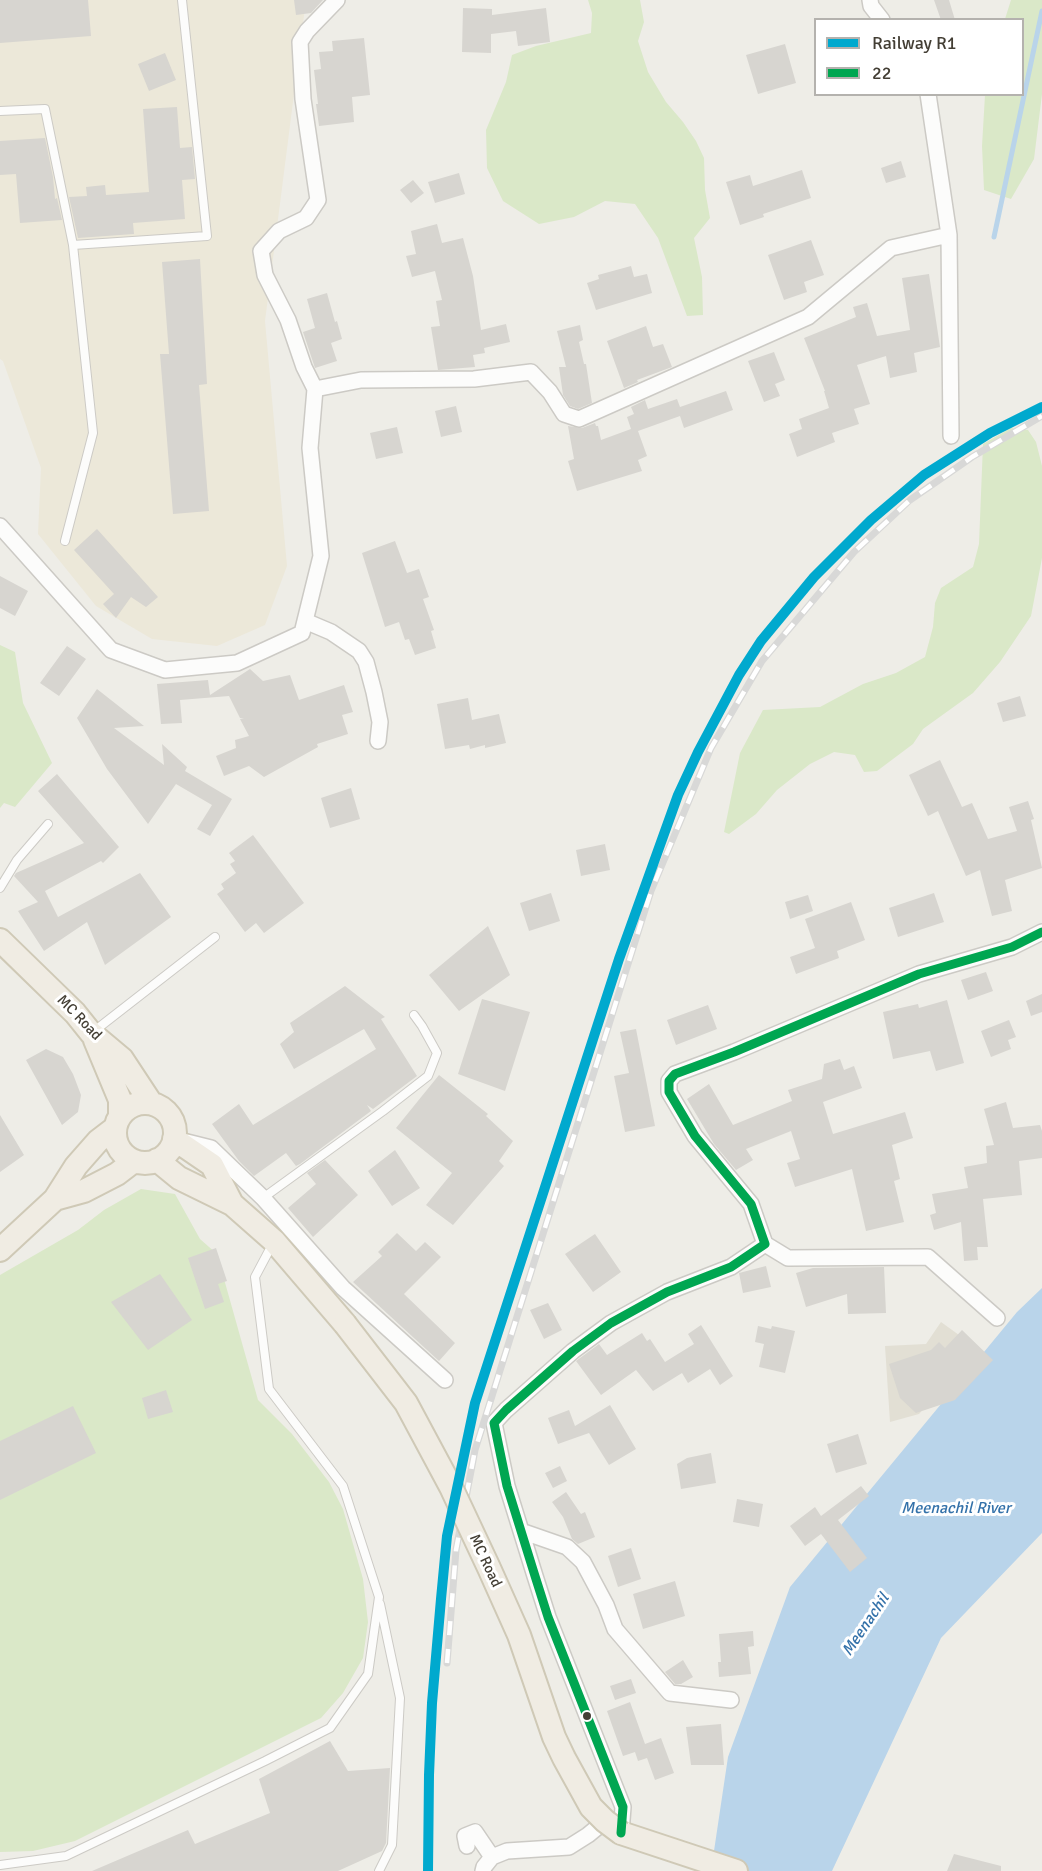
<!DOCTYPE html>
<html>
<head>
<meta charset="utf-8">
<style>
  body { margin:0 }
  #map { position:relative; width:1042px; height:1871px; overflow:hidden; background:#eeede7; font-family:Signika,sans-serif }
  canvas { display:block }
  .legend { position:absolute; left:814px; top:18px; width:210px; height:78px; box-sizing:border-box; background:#fff; border:2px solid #b4b2ae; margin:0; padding:8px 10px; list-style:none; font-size:18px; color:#433e34 }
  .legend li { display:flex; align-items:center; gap:12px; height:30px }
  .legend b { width:30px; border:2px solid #b4b2ae }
</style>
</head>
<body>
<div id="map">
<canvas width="1042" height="1871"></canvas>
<ul class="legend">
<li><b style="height:8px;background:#00a9ce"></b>Railway R1</li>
<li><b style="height:8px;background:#00a651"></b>22</li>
</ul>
</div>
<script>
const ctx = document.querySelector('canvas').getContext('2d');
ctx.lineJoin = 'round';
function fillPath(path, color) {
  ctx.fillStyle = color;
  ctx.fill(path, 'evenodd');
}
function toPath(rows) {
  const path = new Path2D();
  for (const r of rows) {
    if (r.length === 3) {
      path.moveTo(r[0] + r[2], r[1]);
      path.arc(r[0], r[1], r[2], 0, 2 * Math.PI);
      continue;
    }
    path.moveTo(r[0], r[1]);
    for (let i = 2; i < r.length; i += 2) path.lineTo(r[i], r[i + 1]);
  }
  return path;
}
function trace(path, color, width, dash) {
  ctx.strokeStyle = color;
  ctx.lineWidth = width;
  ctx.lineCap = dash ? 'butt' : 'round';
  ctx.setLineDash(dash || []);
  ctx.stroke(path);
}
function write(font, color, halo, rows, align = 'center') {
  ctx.font = font + ' Signika,sans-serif';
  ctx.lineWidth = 6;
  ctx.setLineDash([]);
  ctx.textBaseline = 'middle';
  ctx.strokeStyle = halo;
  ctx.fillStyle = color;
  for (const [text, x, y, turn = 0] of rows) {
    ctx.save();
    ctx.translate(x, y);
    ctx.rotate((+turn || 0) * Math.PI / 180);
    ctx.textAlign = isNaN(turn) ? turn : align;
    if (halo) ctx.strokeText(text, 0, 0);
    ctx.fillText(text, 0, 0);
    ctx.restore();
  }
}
fillPath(toPath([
  [941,1322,977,1348,919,1414,890,1422,885,1346,926,1344]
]), '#e2dfd4');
fillPath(toPath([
  [0,0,306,0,265,321,287,566,265,625,217,646,152,639,96,606,38,534,41,468,3,361,0,359]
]), '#ece8d9');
fillPath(toPath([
  [588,0,640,0,644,22,638,41,648,72,666,102,683,122,696,141,704,158,705,190,710,218,694,238,702,277,703,315,687,316,658,238,635,204,605,201,574,217,539,224,503,201,487,168,486,130,506,82,512,55,536,46,591,33,592,13],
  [1011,0,1042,0,1042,94,1034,159,1011,199,984,190,982,146,985,95,1022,94,1022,20,1005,19],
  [1011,428,1028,430,1036,442,1042,466,1042,558,1031,616,1000,662,973,693,923,729,913,744,877,771,864,772,855,755,834,752,810,764,777,790,756,814,729,834,724,832,740,753,763,710,820,707,863,684,896,673,925,657,933,627,935,603,941,588,973,567,979,544,983,444],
  [0,645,15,652,23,703,52,763,15,807,4,803,0,808],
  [141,1189,175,1194,200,1239,217,1254,258,1400,292,1434,329,1482,343,1509,363,1579,368,1622,363,1658,343,1693,321,1718,75,1841,33,1851,0,1852,0,1275,78,1230,104,1210]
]), '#dae8c8');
fillPath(toPath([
  [1042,1288,1042,1533,941,1638,832,1871,711,1871,728,1757,790,1587,1017,1312]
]), '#b9d4ea');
trace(toPath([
  [994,237,1042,11]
]), '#b9d4ea', 5);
fillPath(toPath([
  [0,0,88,0,91,36,0,43],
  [294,0,323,0,311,13,296,15],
  [934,0,949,0,955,20,941,20],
  [463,8,492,9,492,15,546,8,550,42,518,46,516,31,491,34,491,53,462,52],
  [364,38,370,95,352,97,354,122,319,126,316,104,318,104,314,70,321,69,319,52,333,51,332,41],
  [785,44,796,83,758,94,746,55],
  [165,53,176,80,149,91,138,64],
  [177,107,180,148,192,147,195,179,182,180,185,219,133,223,134,234,78,238,69,197,87,196,86,187,105,185,106,195,149,192,143,109],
  [45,138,53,177,55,199,57,198,62,220,20,223,16,174,0,175,0,141],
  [901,161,906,177,886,183,881,168],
  [802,170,811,198,763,214,764,217,740,225,726,182,750,175,753,186],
  [459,173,465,194,435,203,428,182],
  [413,180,424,193,411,203,400,190],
  [437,224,442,243,463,238,473,276,481,330,506,324,510,342,484,348,485,353,473,355,475,367,438,370,431,327,440,326,436,301,442,300,435,271,412,277,406,256,416,254,411,231],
  [811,240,824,275,804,282,807,292,784,300,768,255],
  [200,259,207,384,199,385,209,511,173,514,160,354,169,354,162,262],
  [631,266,634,277,647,274,652,293,596,310,587,283,599,279,598,275],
  [929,274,940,347,914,353,917,372,890,378,886,356,857,365,870,404,854,409,859,424,832,433,835,442,797,457,789,434,802,429,799,419,829,408,824,391,825,391,804,338,856,317,853,307,867,303,877,336,910,330,902,278],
  [327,293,335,322,337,321,342,339,331,343,337,361,315,368,303,332,315,328,307,299],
  [580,325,583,340,579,342,584,364,586,364,592,403,578,409,570,406,563,395,559,367,566,367,557,331],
  [646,326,653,347,663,344,672,367,637,380,638,382,624,388,607,341],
  [774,352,785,380,775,384,780,396,764,402,748,361],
  [726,391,733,410,684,428,680,416,638,431,647,456,638,460,642,471,577,491,568,461,574,459,568,426,582,428,595,423,596,426,598,426,601,440,631,429,627,417,634,414,631,407,645,400,648,409,677,399,680,407],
  [456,406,462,432,441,437,435,411],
  [397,427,403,453,376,459,370,433],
  [97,529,158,597,146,607,131,597,116,618,103,604,114,594,74,550],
  [395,541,407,573,419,569,429,597,423,599,434,630,431,631,436,648,415,655,409,639,405,640,399,622,385,627,362,553],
  [0,576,28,591,15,616,0,608],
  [67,646,86,659,59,696,40,683],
  [250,669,263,681,290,675,299,700,344,685,353,712,342,715,348,734,317,744,318,747,264,777,249,766,224,776,216,756,236,748,235,740,249,736,240,719,244,718,240,718,229,696,180,700,182,723,161,724,157,684,208,680,210,695],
  [97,689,144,726,114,728,164,765,162,744,187,767,185,771,232,799,210,836,197,829,212,805,176,784,148,824,107,769,77,718],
  [1020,696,1026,716,1003,722,997,703],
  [468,698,472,720,499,714,506,743,485,748,485,745,470,749,469,745,445,749,437,704],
  [940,760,962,807,972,803,988,839,1017,831,1009,807,1028,801,1034,819,1031,820,1042,868,1005,880,1012,911,992,916,980,870,966,876,938,811,928,816,909,775],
  [57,774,119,847,103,863,101,861,45,891,58,917,140,873,171,917,105,965,87,922,44,951,18,911,38,902,14,876,16,873,84,843,38,791],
  [351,788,360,819,330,828,321,798],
  [253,835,304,903,264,933,256,923,245,932,217,894,224,889,221,884,236,873,230,864,235,861,229,853],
  [605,844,610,870,581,876,576,850],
  [551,893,560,921,529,931,520,903],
  [934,893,944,922,898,937,889,908],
  [808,895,813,911,790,919,785,902],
  [851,902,865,940,837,951,839,958,796,974,790,957,815,948,805,919],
  [488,926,510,975,459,1011,429,975],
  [986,972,993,991,968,1000,961,980],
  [345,986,385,1017,381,1019,417,1076,373,1109,367,1105,371,1111,300,1164,296,1166,286,1153,254,1176,239,1161,212,1124,239,1104,253,1125,376,1049,364,1029,294,1069,280,1044,294,1032,290,1023],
  [1042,994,1042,1012,1031,1016,1026,1001],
  [482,999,530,1012,505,1091,458,1074],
  [947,1000,964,1063,936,1071,930,1051,893,1059,883,1012,918,1004,919,1008],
  [708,1005,717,1029,676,1045,667,1020],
  [1009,1020,1016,1037,1008,1040,1011,1049,991,1057,981,1031],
  [636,1029,655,1126,625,1132,614,1076,629,1073,620,1032],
  [46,1049,63,1057,73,1074,81,1095,78,1112,62,1125,26,1060],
  [840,1059,844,1070,854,1066,862,1088,823,1102,833,1134,905,1112,913,1138,892,1145,900,1179,894,1181,904,1222,866,1231,852,1169,795,1187,787,1163,800,1159,791,1131,746,1149,753,1160,736,1170,714,1144,687,1099,709,1084,733,1125,792,1101,788,1090,822,1079,824,1064],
  [439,1075,488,1114,486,1116,513,1141,499,1161,504,1166,453,1225,426,1205,452,1173,396,1128],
  [1006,1102,1013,1128,1040,1125,1042,1131,1042,1158,1019,1161,1022,1195,983,1199,988,1247,977,1247,978,1260,964,1261,961,1222,934,1230,930,1215,936,1213,932,1194,968,1188,964,1167,987,1163,986,1146,994,1145,984,1109],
  [0,1115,24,1155,0,1172],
  [395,1150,420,1188,392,1206,368,1171],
  [325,1160,358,1195,313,1237,288,1208,316,1184,307,1173],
  [397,1233,416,1251,425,1242,441,1257,404,1294,455,1343,439,1361,353,1282,382,1256,378,1252],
  [595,1234,621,1272,593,1292,565,1254],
  [216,1248,227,1281,218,1284,224,1302,205,1309,188,1258],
  [766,1266,771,1287,743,1293,739,1273],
  [884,1267,886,1313,848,1314,847,1294,806,1307,796,1273,813,1268],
  [160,1274,192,1320,148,1350,111,1302],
  [548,1303,562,1330,544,1339,530,1310],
  [701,1325,733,1376,720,1385,710,1369,688,1383,682,1373,653,1391,636,1370,601,1395,576,1361,599,1344,607,1355,642,1333,647,1341,650,1339,665,1362,694,1344,688,1334],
  [758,1326,771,1329,772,1326,795,1331,785,1373,759,1367,764,1344,755,1342],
  [962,1330,993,1360,955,1400,916,1413,900,1398,889,1364,931,1350,939,1342,945,1348],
  [166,1390,173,1412,148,1419,142,1398],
  [610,1405,636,1449,609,1465,589,1433,558,1444,548,1418,569,1410,575,1426],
  [73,1406,96,1453,0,1500,0,1441],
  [858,1434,867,1464,836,1473,827,1444],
  [711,1453,716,1483,681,1489,677,1464,687,1458],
  [560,1466,567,1481,553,1488,545,1473],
  [861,1486,869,1496,838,1520,867,1558,850,1572,821,1534,805,1546,790,1526,815,1507,821,1516],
  [566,1492,581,1514,585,1512,595,1537,578,1544,572,1539,563,1517,552,1502],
  [737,1499,763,1504,759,1527,733,1522],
  [631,1548,641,1579,618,1587,608,1556],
  [675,1581,685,1616,643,1629,633,1594],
  [753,1631,754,1646,748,1647,751,1674,719,1677,718,1662,721,1662,719,1634],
  [683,1660,693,1677,681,1684,675,1684,665,1672],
  [631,1679,636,1693,615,1700,610,1686],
  [630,1702,645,1744,661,1738,674,1773,655,1780,647,1758,638,1761,635,1752,623,1756,607,1711],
  [721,1724,724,1765,691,1765,686,1727],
  [330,1741,348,1771,390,1768,386,1843,382,1851,338,1871,92,1871,188,1830,195,1844,270,1813,259,1779],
  [954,1854,1001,1866,1001,1871,947,1871]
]), '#d7d5d0');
const service = toPath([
  [0,111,45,109,73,245,93,433,65,541],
  [73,245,207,236,182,0],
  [0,888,17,860,48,824],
  [93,1032,215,937],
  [263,1198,383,1111,428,1076,437,1053,422,1026,414,1015],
  [0,1865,66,1856,265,1761,330,1728,368,1674,379,1597,343,1486,269,1389,255,1277,272,1245],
  [379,1871,392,1845,400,1698,380,1604]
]);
const minor = toPath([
  [870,0,871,6,882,20],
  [949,235,951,436],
  [315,389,304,367,288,320,265,275,261,251,279,231,306,218,318,200,303,99,300,42,307,31,337,0],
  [0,526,111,650,165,670,237,663,302,633,321,556,310,448,315,389,361,380,474,379,531,372,550,392,564,414,579,419,808,317,891,248,949,235,928,94],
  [305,621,331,632,359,651,366,662,374,692,380,722,378,741],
  [187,1142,211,1148,263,1198,343,1288,445,1380],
  [765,1244,788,1258,928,1257,997,1318],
  [521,1531,567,1547,583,1562,606,1605,615,1629,670,1693,731,1700],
  [621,1833,623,1807,548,1617,535,1576,507,1486,494,1423,506,1410,573,1351,611,1323,667,1292,731,1267,765,1244,751,1204,695,1136,669,1092,669,1081,675,1074,734,1052,919,974,1012,947,1042,932],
  [467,1846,465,1836,475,1832,492,1857],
  [483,1871,484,1867,492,1857,507,1851,569,1847,588,1835,605,1821]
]);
const primary = toPath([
  [0,940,75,1013,91,1033,122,1059,151,1103],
  [95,1040,120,1100,120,1115],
  [145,1133,30],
  [174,1139,212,1165,232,1204,274,1241,345,1324],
  [157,1160,179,1178,232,1204],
  [55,1199,84,1191,117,1174,134,1161],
  [0,1250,55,1199,76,1166,98,1141,115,1128],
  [621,1833,736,1871]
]);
trace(service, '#cccac5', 10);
trace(minor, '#cccac5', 18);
trace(primary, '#cfc9b6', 26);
trace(service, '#fcfcfb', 8);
trace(minor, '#fcfcfb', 15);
trace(primary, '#f0ece3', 22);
const rail = toPath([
  [447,1663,456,1550,475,1450,651,891,711,748,762,661,854,552,910,500,972,457,1042,416]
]);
trace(rail, '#d8d8d7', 7);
trace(rail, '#fff', 4.5, [14]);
const primaryBridge = toPath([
  [345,1324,406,1403,451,1487,489,1568,519,1635,554,1737,564,1758,591,1807,605,1821,621,1833]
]);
trace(primaryBridge, '#cfc9b6', 26, []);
trace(primaryBridge, '#f0ece3', 22);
trace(toPath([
  [621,1833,623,1807,548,1617,535,1576,507,1486,494,1423,506,1410,573,1351,611,1323,667,1292,731,1267,765,1244,751,1204,695,1136,669,1092,669,1081,675,1074,734,1052,919,974,1012,947,1042,932]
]), '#00a651', 9);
trace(toPath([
  [428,1871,429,1775,432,1703,441,1599,447,1536,475,1403,619,959,678,795,698,752,739,675,761,641,814,577,871,520,924,475,990,433,1042,407]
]), '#00a9ce', 10);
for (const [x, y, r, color] of [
  [587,1716,5,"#433e34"]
]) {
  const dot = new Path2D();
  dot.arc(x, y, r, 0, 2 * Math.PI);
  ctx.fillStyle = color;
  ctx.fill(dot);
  trace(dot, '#fff', 2);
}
write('15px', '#433e34', '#fff', [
  ["MC Road",79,1018,46],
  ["MC Road",485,1561,65]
]);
write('italic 16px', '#3371a9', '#fff', [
  ["Meenachil River",956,1509],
  ["Meenachil",866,1625,-56]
]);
</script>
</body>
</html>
